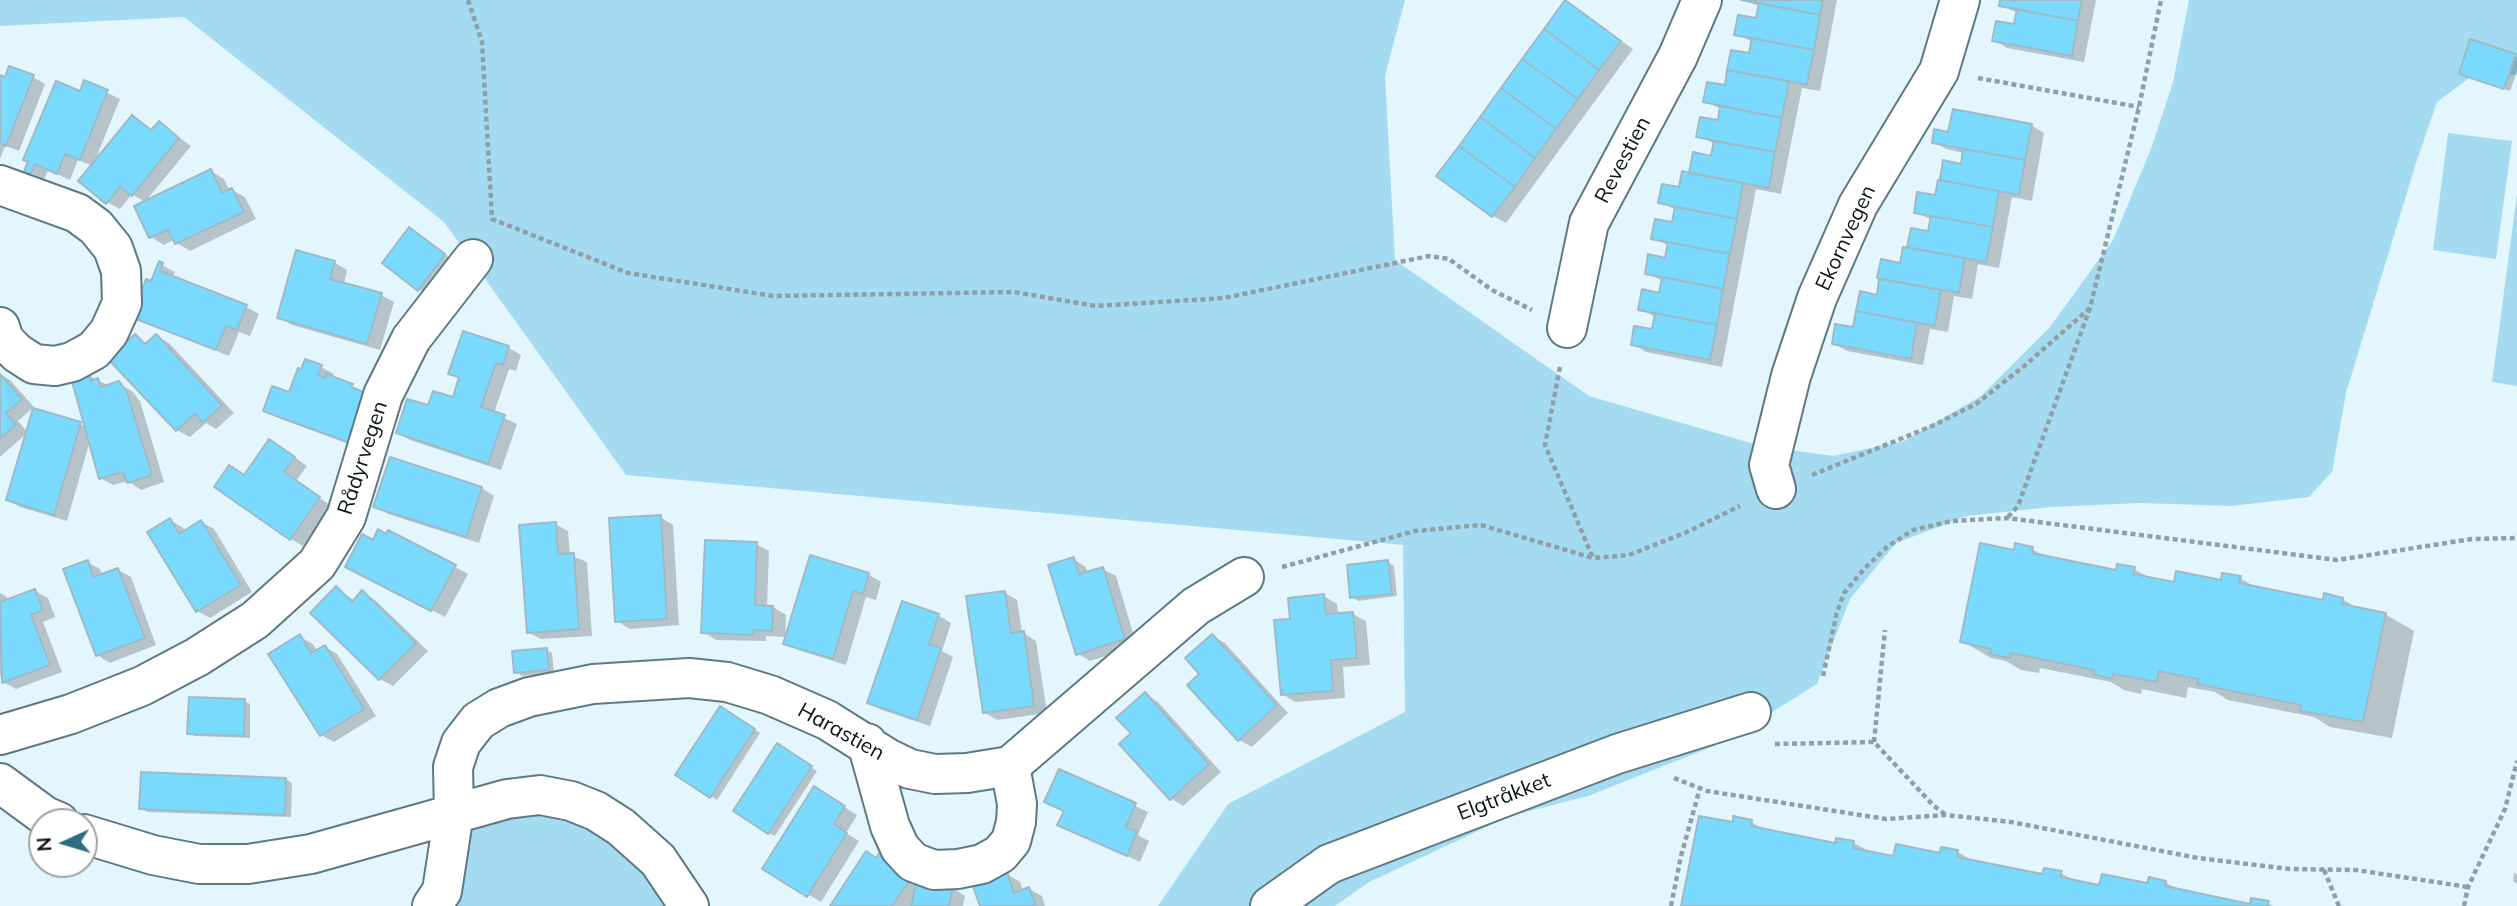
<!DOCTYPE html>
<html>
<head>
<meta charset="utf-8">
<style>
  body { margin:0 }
  #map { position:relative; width:2517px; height:906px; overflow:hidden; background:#e4f6fd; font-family:Mulish,sans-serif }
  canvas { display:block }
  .north { position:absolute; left:28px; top:808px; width:70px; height:70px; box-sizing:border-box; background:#fff; border:2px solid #9da1a3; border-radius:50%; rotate:266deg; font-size:19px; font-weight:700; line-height:28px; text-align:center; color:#0a1418 }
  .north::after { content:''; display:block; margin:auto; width:24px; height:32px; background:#2e6c82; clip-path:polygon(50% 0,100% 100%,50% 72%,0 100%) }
</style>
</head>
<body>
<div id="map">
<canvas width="2517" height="906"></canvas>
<div class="north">N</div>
</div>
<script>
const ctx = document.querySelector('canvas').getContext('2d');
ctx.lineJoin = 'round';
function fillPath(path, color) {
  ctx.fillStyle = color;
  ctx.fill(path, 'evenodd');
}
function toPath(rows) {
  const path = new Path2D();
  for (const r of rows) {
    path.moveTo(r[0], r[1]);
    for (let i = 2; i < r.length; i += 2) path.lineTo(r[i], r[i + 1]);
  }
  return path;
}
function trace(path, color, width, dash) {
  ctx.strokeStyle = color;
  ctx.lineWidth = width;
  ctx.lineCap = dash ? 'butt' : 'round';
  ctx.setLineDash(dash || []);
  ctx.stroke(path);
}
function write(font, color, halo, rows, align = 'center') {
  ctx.font = font + ' Mulish,sans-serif';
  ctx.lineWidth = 7;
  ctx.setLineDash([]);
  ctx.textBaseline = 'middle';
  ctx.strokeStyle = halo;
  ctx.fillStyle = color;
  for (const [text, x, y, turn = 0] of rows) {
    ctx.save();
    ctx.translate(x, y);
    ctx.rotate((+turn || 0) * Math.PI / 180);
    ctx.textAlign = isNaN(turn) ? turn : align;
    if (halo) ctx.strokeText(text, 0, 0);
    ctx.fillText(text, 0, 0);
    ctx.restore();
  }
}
fillPath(toPath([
  [0,0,1405,0,1385,76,1395,260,1589,396,1761,446,1833,456,1904,441,1981,396,2050,327,2113,240,2151,149,2173,82,2189,0,2517,0,2517,75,2472,76,2437,102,2416,163,2346,393,2332,472,2309,497,2231,506,2141,503,2051,507,1967,516,1896,543,1850,599,1817,684,1724,742,1588,796,1510,816,1369,882,1335,906,1158,906,1228,804,1405,712,1403,545,626,475,444,222,184,17,0,26],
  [2448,133,2512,141,2496,259,2433,250],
  [2517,194,2517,386,2492,382],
  [515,795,628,811,685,906,434,906,472,827]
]), '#a5dbf1');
fillPath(toPath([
  [1745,0,1837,0,1820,91,1802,88,1781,194,1756,189,1722,367,1646,352,1633,344,1653,331,1656,317,1640,309,1660,295,1663,281,1647,273,1666,260,1669,246,1653,238,1673,224,1676,210,1660,202,1680,189,1691,175,1712,158,1715,144,1698,136,1719,122,1721,109,1705,101,1726,87,1751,55,1753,42,1736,34,1757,20,1760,7],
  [2002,0,2096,0,2084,62,2007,48,1994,40,2015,26,2018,13,2001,5],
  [1578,10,1633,49,1506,223,1493,216],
  [2515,56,2517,57,2517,71,2510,91,2461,74],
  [0,77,6,79,33,77,45,84,19,151,5,146,0,159],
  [85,82,120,99,94,163,133,117,153,131,159,123,191,146,145,202,132,194,120,209,107,202,93,166,78,160,70,180,48,170,44,180,26,170,80,93],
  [2031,125,2044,133,2032,201,2012,197,1999,268,1978,264,1972,299,1954,296,1948,332,1930,329,1923,365,1847,351,1834,344,1854,329,1861,293,1878,297,1882,261,1902,265,1909,249,1912,230,1930,233,1932,220,1916,212,1936,197,1944,162,1962,166,1964,153,1946,149,1934,142,1950,134],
  [211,171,224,179,230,191,232,190,245,197,256,219,190,251,177,243,175,239,164,245,151,237],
  [416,232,450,258,425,293,419,289],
  [297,252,335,263,347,270,344,284,381,295,394,302,380,350,292,325,279,317],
  [160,264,175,272,173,278,246,307,259,314,250,336,239,332,229,356,151,325,139,318],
  [464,333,509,348,521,355,516,371,509,369,494,413,517,424,501,470,410,440,398,433,429,407,454,399,461,379,450,373],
  [135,336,148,344,156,336,169,343,234,413,216,429,206,423,190,437,177,430],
  [321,367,334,374,332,379,365,393,363,449,278,418,265,410,290,394],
  [0,374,10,380,34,407,18,421,27,432,34,410,87,427,88,375,109,386,118,383,132,391,140,401,164,482,141,490,128,481,113,485,100,478,90,441,67,521,20,507,8,500,27,433,0,457],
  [283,449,307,466,296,481,331,506,303,546,291,539,245,477],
  [391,459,482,488,494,496,479,543,388,514,375,506],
  [660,517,673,525,679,625,630,629,617,621],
  [170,520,183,528,185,532,201,522,214,529,252,592,210,618,197,611],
  [555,524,568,531,570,555,587,562,592,636,541,639,528,632],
  [374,542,455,567,468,574,445,617,360,573],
  [756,544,769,551,767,607,773,607,786,615,785,637,766,636,766,641,716,640,703,632],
  [2032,549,2050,559,2117,572,2134,569,2153,580,2175,584,2222,582,2240,578,2258,589,2324,602,2342,599,2359,609,2385,614,2414,631,2392,738,2330,727,2314,717,2228,700,2215,692,2188,687,2186,698,2142,689,2141,694,2124,690,2111,682,2040,668,2039,673,2021,670,2006,661,1991,658,1962,641,2015,552],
  [1073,559,1086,567,1088,573,1103,569,1116,576,1137,646,1090,661,1077,653],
  [87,562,100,569,102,576,118,570,131,577,156,645,110,663,97,655],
  [1388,562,1394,566,1397,596,1358,601,1352,597],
  [868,574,881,582,876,600,866,597,846,665,798,650,785,643],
  [336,588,355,601,363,593,375,600,428,651,393,686,380,679,313,613],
  [35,591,48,598,55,617,43,622,62,672,16,689,3,682,0,674,0,593,6,596,8,601],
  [1004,592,1017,600,1022,632,1036,641,1047,713,997,720,984,712],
  [1324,596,1337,604,1338,615,1353,614,1366,621,1370,665,1343,667,1345,698,1295,702,1282,694,1292,621],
  [903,604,939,616,951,623,942,651,953,657,930,726,882,710,869,703],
  [1212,636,1225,643,1288,713,1252,747,1239,740,1201,674],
  [300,637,313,644,317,651,325,647,337,654,376,716,334,742,321,735],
  [546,650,552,653,554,673,522,676,516,672],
  [1145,694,1158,702,1221,772,1183,806,1171,798,1133,733],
  [244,701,250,704,250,738,195,736,189,733],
  [721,709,760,733,717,800,678,774],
  [778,745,817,771,775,836,769,833],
  [1060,771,1148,812,1138,835,1149,841,1140,862,1060,825,1065,812,1046,802],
  [286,779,292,783,291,817,147,812,141,808],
  [827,796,857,815,846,833,859,841,821,902,765,869],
  [1751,822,1768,832,1837,846,1838,840,1854,843,1872,853,1894,858,1958,852,1975,862,2044,876,2061,873,2077,882,2101,887,2165,882,2181,891,2252,906,2268,903,2273,906,1683,906,1734,824],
  [880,854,902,876,917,886,953,888,965,896,963,906,913,906,914,900,910,906,832,906],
  [2514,873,2517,874,2517,884,2513,881],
  [1007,874,1020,882,1023,891,1029,889,1042,896,1045,906,982,906]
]), '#0003');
const building = toPath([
  [1565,0,1621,41,1599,70,1544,29,1565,0],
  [1741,0,1823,0,1820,15,1741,0],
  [2000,0,2082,0,2078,21,1999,6,2000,0],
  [1759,3,1820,15,1814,50,1734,35,1738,15,1756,18,1759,3],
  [2017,9,2078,21,2072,56,1992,41,1996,21,2014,24,2017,9],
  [1544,29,1599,70,1578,99,1522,59,1544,29],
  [1752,38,1814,50,1807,85,1727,70,1731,50,1749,53,1752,38],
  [2470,39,2516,54,2504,89,2459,74,2470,39],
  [1522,59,1578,99,1556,129,1501,88,1522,59],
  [9,66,34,75,6,146,0,143,0,75,5,77,9,66],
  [1727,70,1789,81,1782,118,1703,102,1707,82,1725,85,1727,70],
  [84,80,108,90,80,160,65,154,57,174,35,164,31,174,24,171,28,162,23,160,56,81,80,91,84,80],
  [1501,88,1556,129,1535,158,1480,117,1501,88],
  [1720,106,1782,118,1775,152,1696,137,1700,117,1718,120,1720,106],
  [1953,109,2032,124,2025,160,1932,143,1934,129,1948,132,1953,109],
  [132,115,151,130,159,121,179,138,132,196,120,187,106,204,78,181,132,115],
  [1480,117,1535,158,1515,187,1459,146,1480,117],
  [1714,141,1775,152,1769,188,1689,173,1693,152,1711,156,1714,141],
  [1459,146,1515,187,1492,217,1436,176,1459,146],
  [1963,149,2025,160,2019,195,1940,180,1943,160,1961,164,1963,149],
  [211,169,222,193,232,188,244,212,175,244,168,230,149,238,134,206,211,169],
  [1682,171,1743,183,1737,219,1658,203,1662,184,1679,187,1682,171],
  [1938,180,1999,191,1993,227,1914,213,1917,192,1935,195,1938,180],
  [1675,207,1737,219,1730,254,1651,239,1655,219,1672,222,1675,207],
  [1931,216,1993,227,1986,262,1907,247,1911,228,1928,231,1931,216],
  [409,227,445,254,418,291,382,263,409,227],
  [1668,242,1730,254,1723,289,1645,274,1648,254,1665,258,1668,242],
  [1903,247,1965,258,1959,293,1877,278,1881,259,1900,263,1903,247],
  [296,250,335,261,330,279,382,293,367,344,277,318,296,250],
  [159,261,163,263,160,271,247,305,237,330,226,326,216,350,136,319,141,307,136,305,146,279,151,281,159,261],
  [1662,277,1723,289,1717,325,1638,310,1642,289,1659,293,1662,277],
  [1879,279,1941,290,1935,326,1856,311,1860,291,1877,295,1879,279],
  [1856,311,1917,323,1911,359,1832,344,1835,324,1853,327,1856,311],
  [1655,313,1717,325,1710,360,1631,345,1634,326,1652,329,1655,313],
  [463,331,509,346,503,365,496,363,481,407,505,415,488,464,396,433,407,399,428,405,433,391,453,397,459,377,448,374,463,331],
  [135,334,145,344,156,334,222,405,203,423,195,414,176,431,108,359,135,334],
  [305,359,322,365,318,375,325,378,326,374,353,384,351,387,369,394,350,443,263,411,272,386,289,392,298,368,301,369,305,359],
  [89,373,91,381,98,378,101,387,119,381,127,392,152,475,127,483,123,472,99,479,71,378,89,373],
  [0,374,22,399,6,413,16,425,0,439,0,374],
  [33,408,81,422,54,515,6,500,33,408],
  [269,439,295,457,284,472,320,497,290,540,214,487,229,465,244,475,269,439],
  [390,457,482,487,466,537,373,507,390,457],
  [661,515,667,619,615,622,609,518,661,515],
  [170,518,179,534,201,520,241,585,196,612,147,532,170,518],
  [556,522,558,554,574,553,579,629,527,633,519,525,556,522],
  [378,529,386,534,388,530,456,565,431,611,345,567,362,534,373,540,378,529],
  [705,540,757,542,755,605,773,606,772,631,754,630,753,635,701,633,705,540],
  [1980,543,2014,550,2015,543,2033,547,2032,553,2116,570,2117,564,2135,567,2133,574,2174,582,2176,571,2221,580,2222,573,2241,576,2239,583,2323,600,2324,593,2343,598,2342,604,2386,613,2363,722,2300,711,2301,705,2197,684,2198,679,2159,671,2157,682,2113,674,2112,679,2093,674,2094,670,2011,653,2010,658,1990,654,1991,649,1960,642,1980,543],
  [810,555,869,573,863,594,853,591,833,659,783,644,810,555],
  [1074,557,1079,574,1103,567,1125,639,1076,655,1048,565,1074,557],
  [88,560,93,577,118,568,145,638,96,656,63,569,88,560],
  [1388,560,1392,594,1350,598,1347,565,1388,560],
  [336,586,352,602,362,590,416,643,379,680,310,613,336,586],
  [35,589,43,610,31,615,50,665,2,683,0,602,35,589],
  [1005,591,1011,633,1024,631,1034,706,983,713,966,596,1005,591],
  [1324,594,1326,614,1353,612,1357,658,1331,660,1333,691,1281,695,1274,620,1290,619,1288,598,1324,594],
  [902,601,939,614,929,644,941,648,917,720,867,703,902,601],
  [300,634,311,653,325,645,364,709,320,736,268,654,300,634],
  [1212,634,1277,705,1238,741,1187,685,1199,674,1185,658,1212,634],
  [547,648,549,670,514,673,512,651,547,648],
  [1145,692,1209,764,1170,800,1119,744,1131,733,1116,718,1145,692],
  [189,697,245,699,244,736,187,734,189,697],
  [720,706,755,729,710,798,675,775,720,706],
  [777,743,812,766,768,834,733,811,777,743],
  [1059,769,1136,803,1126,827,1137,832,1127,856,1057,825,1064,811,1044,802,1059,769],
  [141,772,286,778,285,815,139,809,141,772],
  [814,786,845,806,834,824,847,833,807,897,762,869,814,786],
  [1699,816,1733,822,1733,816,1752,820,1751,826,1835,843,1836,838,1854,841,1853,848,1893,856,1896,844,1940,853,1941,847,1958,850,1957,857,2042,874,2044,868,2062,871,2060,877,2099,885,2102,874,2147,883,2149,877,2166,881,2165,886,2250,904,2251,898,2269,901,2267,906,1681,906,1699,816],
  [866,851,876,858,880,852,894,861,890,867,910,880,892,906,830,906,866,851],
  [1007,872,1014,893,1029,887,1036,906,980,906,972,884,1007,872],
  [917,879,953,887,949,906,911,906,917,879]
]);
fillPath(building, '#7adafe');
trace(building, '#9ebac6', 2);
const minor = toPath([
  [0,185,77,213,96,227,113,248,121,271,122,303,109,332,94,350,72,362,55,366,34,364,17,353,4,340,0,327],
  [1567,328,1589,223,1678,56,1702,0],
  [1776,489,1769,465,1791,376,1817,298,1858,205,1939,71,1960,0],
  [0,735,71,714,142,686,197,657,255,620,317,564,346,517,383,395,411,339,473,259],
  [867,743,890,826,900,848,913,862,934,870,958,869,982,864,1000,854,1011,841,1016,822,1017,804,1010,766],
  [0,783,45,816,59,822],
  [84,834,153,855,199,864,248,864,311,854,507,799,540,795,571,801,596,811,621,827,658,860,689,906],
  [432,906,442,891,454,813,453,767,461,743,478,721,499,708,529,697,593,684,689,678,727,682,770,695,827,720,889,759,910,769,935,774,967,773,1010,766,1196,606,1244,577],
  [1270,906,1329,864,1617,754,1751,712]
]);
trace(minor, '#5e7984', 42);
trace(toPath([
  [468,0,482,42,492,219,628,273,773,296,1014,292,1096,306,1224,298,1429,256,1449,259,1492,290,1532,310],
  [1978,78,2139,107],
  [1560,367,1545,445,1593,558],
  [1812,475,1932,426,1976,404,2023,367,2090,308],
  [2008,517,2018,506,2090,308,2139,107,2161,0],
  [1282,567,1415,531,1481,525,1593,558,1629,555,1687,532,1740,506],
  [1823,676,1837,612,1844,593,1865,568,1887,547,1913,530,1952,521,2007,518,2337,560,2472,539,2517,538],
  [1874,742,1885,630],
  [1775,744,1874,742,1934,806,1946,815],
  [1674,778,1707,791,1886,819,1946,815,2011,822,2198,858,2290,869,2356,870,2468,887],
  [2324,870,2339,906],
  [1671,906,1681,856,1700,788],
  [2464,906,2468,887,2505,809,2517,761]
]), '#909fa5', 4.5, [5, 3.5]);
trace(minor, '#fff', 38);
write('21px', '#0a1418', '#fff', [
  ["Revestien",1623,160,-62],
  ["Ekornvegen",1846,238,-65],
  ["Rådyrvegen",363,458,-72],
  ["Harastien",841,732,29],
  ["Elgtråkket",1504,797,-21]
]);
</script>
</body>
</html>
